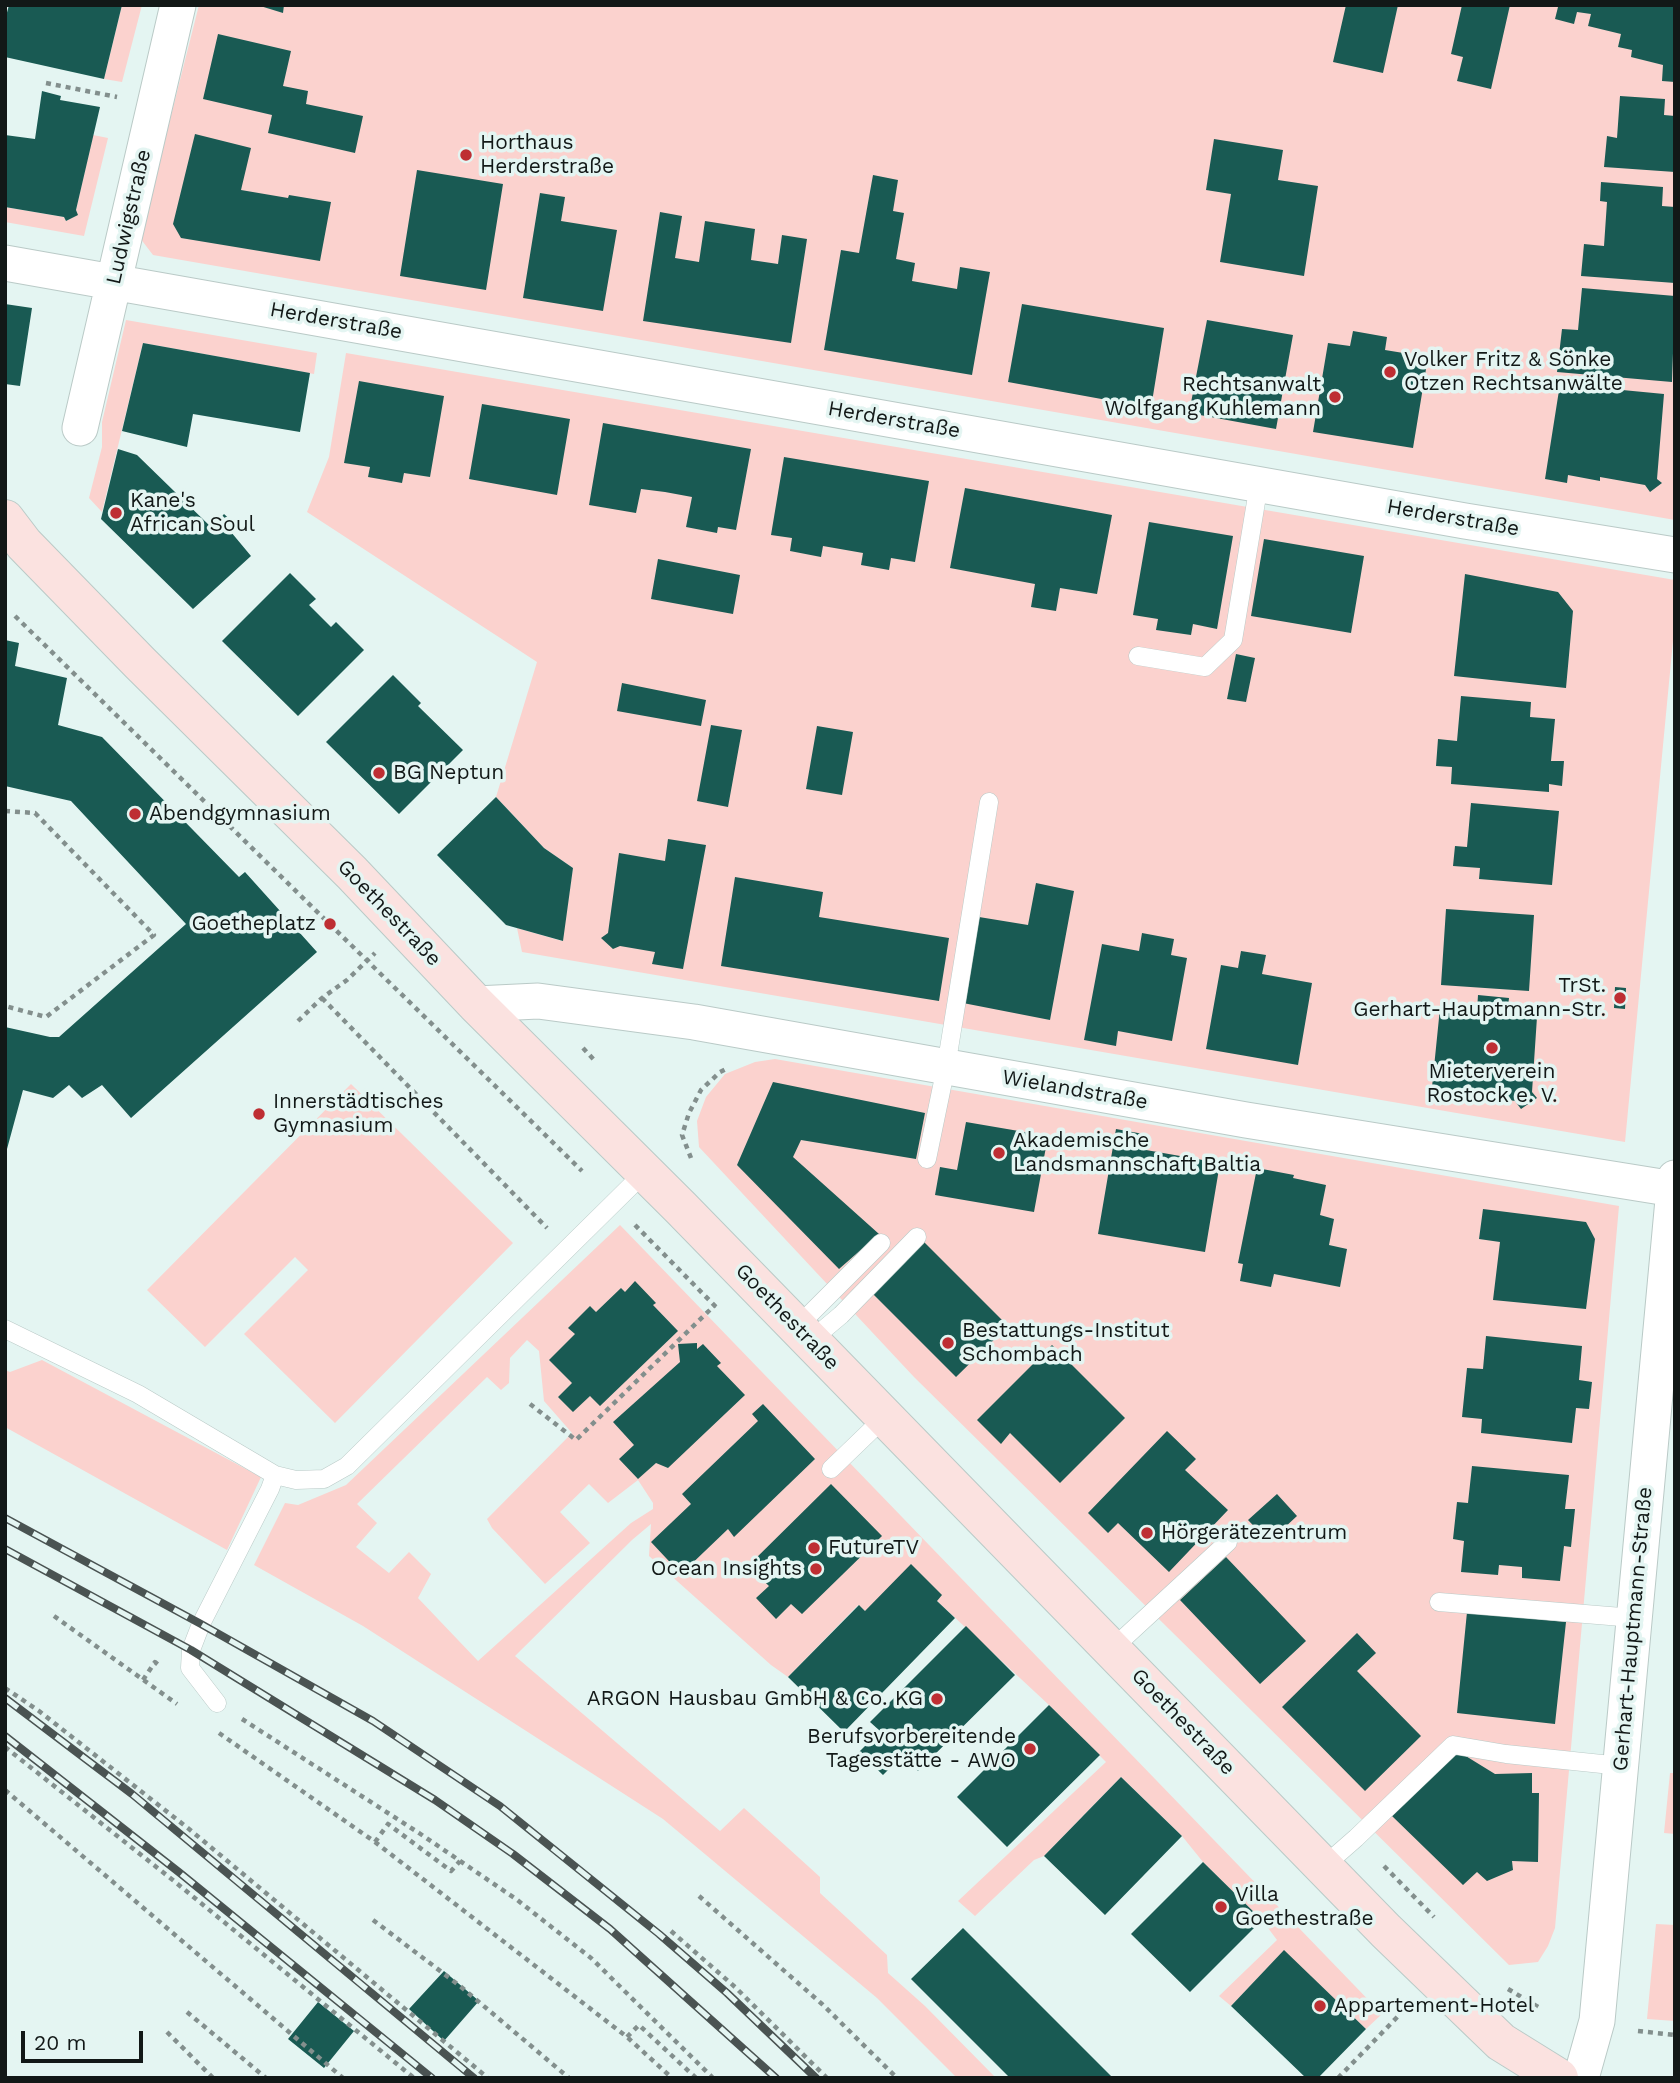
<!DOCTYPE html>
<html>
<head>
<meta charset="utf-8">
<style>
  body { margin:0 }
  #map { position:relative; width:1680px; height:2083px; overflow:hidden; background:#e4f5f2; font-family:"Work Sans",sans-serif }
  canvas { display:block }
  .frame { position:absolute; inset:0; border:7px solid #121817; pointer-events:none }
  .scale { position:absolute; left:21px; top:2031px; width:122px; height:32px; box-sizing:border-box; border:4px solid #121817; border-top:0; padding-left:9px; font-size:21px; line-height:24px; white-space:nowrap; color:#121817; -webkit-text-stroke:5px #e4f5f2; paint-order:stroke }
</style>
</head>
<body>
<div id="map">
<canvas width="1680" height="2083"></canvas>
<div class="frame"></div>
<div class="scale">20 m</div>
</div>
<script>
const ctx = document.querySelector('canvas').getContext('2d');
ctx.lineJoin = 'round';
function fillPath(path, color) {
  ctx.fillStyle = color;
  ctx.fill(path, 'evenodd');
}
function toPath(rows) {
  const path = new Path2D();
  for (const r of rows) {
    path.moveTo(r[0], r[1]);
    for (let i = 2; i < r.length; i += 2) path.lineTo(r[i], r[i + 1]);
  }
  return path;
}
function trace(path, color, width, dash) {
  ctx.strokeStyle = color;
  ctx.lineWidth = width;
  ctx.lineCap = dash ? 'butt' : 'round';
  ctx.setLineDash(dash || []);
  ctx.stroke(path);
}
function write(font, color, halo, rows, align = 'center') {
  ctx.font = font + ' "Work Sans",sans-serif';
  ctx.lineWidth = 7;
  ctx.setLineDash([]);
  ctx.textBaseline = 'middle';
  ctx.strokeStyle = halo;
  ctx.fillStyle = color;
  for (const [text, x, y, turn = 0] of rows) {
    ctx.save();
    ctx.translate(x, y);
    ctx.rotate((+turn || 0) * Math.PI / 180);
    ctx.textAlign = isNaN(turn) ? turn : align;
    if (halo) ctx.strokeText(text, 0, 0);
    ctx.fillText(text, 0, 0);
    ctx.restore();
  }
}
fillPath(toPath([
  [122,5,142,5,122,82,104,79],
  [199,5,1675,5,1675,520,153,255,140,238],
  [93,135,108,138,84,236,5,222,5,207,64,217,66,221,77,215,76,210],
  [126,320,317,353,314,374,143,343,102,512,89,498,102,447,102,422],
  [346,353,1675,580,1675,620,1625,1142,522,952,517,928,562,941,573,868,544,848,496,797,537,662,307,512,329,457],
  [775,1059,1619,1206,1555,1928,1548,1946,1538,1962,1509,1965,914,1377,699,1147,697,1121,706,1097,725,1074,755,1062],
  [351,1084,513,1243,335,1423,244,1334,308,1270,295,1257,205,1347,147,1290],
  [620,1225,1382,2014,1366,2029,1284,1951,1231,2006,1219,1996,1277,1940,1262,1920,1203,1862,1182,1836,1121,1777,1044,1856,1034,1860,975,1916,958,1901,1106,1762,1049,1705,937,1601,865,1611,858,1605,788,1677,771,1665,649,1556,651,1524,632,1540,515,1656,720,1831,744,1808,820,1877,820,1893,887,1955,888,1973,925,2006,996,2078,957,2078,877,1998,663,1819,363,1626,254,1565,285,1503,298,1505,346,1485],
  [527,1340,539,1351,544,1401,572,1433,487,1519,492,1528,545,1584,590,1543,560,1512,589,1484,608,1503,638,1480,653,1503,653,1509,631,1523,478,1661,418,1598,431,1574,409,1552,389,1573,356,1547,377,1523,357,1504,487,1377,501,1390,509,1383,510,1358],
  [42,1360,261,1477,227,1550,5,1427,5,1370,10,1372],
  [1670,1773,1675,1773,1675,1834,1664,1833],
  [1656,1924,1675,1925,1675,2021,1647,2019]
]), '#fbd2ce');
fillPath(toPath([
  [9,5,122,5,104,79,5,57,5,20],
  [257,5,284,5,283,13],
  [1346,5,1398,5,1383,73,1333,62],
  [1462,5,1510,5,1491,89,1457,81,1463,57,1451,54],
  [1553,5,1675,5,1675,82,1662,81,1663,65,1631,57,1632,50,1618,47,1621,34,1588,26,1591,14,1577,12,1574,24,1555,19,1558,7],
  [218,34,291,51,283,86,308,91,306,104,363,116,355,153,268,133,272,115,203,99],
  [42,91,61,96,60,100,100,107,76,210,78,215,66,221,64,217,5,207,5,135,35,139],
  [1620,96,1665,99,1664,115,1675,116,1675,172,1604,167,1607,136,1617,138],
  [195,134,251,148,241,190,288,198,289,195,331,202,320,261,181,238,173,224],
  [1214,139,1283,150,1278,180,1318,186,1304,276,1220,262,1231,194,1206,190],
  [417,170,503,184,486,290,400,276],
  [873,175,898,180,893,211,904,213,896,259,915,263,912,281,957,289,960,267,990,272,972,375,824,350,841,250,859,253],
  [1601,182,1663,187,1662,206,1675,207,1675,283,1581,276,1584,244,1604,246,1607,202,1600,201],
  [540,193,565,197,561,221,617,230,603,311,523,298],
  [660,212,682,216,675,258,699,262,705,221,755,229,751,260,778,264,782,235,807,239,791,343,643,321],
  [1582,288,1675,296,1672,382,1557,372,1562,329,1578,330],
  [5,304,32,308,20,386,5,384],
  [1022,304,1164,328,1151,408,1008,382],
  [1207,320,1293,335,1276,429,1189,413],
  [1353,331,1387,337,1385,350,1428,357,1413,448,1313,432,1328,343,1350,346],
  [143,343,310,373,300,432,193,414,187,447,122,431],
  [359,381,444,396,430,477,404,473,402,483,368,477,370,467,344,463],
  [1560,384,1664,394,1657,479,1662,483,1650,492,1645,485,1600,477,1600,481,1568,475,1567,483,1545,479],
  [482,404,570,419,557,495,469,479],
  [603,423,751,449,736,530,718,527,717,533,686,527,692,497,665,492,641,489,636,513,589,505],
  [118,449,137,455,212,528,224,514,237,526,231,532,251,556,193,609,101,519],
  [784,457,929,481,915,562,891,558,889,570,861,565,863,553,823,546,821,557,790,551,792,538,771,535],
  [965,488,1112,515,1097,594,1060,588,1056,611,1031,607,1035,584,950,568],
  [1149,522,1233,536,1217,629,1193,624,1191,635,1156,630,1158,619,1133,615],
  [1264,539,1364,556,1351,633,1251,616],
  [658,559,740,575,733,614,651,599],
  [290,573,316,599,309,605,331,627,336,622,364,650,298,716,222,641],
  [1465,574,1558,592,1573,611,1566,688,1454,676],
  [5,640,19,643,15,666,67,678,58,725,102,737,239,877,245,872,317,952,131,1118,102,1085,82,1098,69,1085,53,1098,23,1090,7,1149,5,1149,5,1027,50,1037,59,1037,186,924,71,801,5,786],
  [1236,654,1255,658,1246,702,1227,699],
  [393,675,421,703,418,706,463,750,399,814,326,742],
  [622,683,706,700,701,726,617,711],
  [1461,696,1531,702,1530,717,1555,719,1551,761,1564,761,1562,786,1549,784,1549,792,1451,784,1452,767,1436,766,1438,739,1457,741],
  [711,725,742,730,728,807,697,801],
  [817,726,853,732,842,795,806,789],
  [496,797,544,848,573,868,563,941,506,925,437,855],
  [1471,803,1559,811,1552,885,1479,879,1480,868,1453,866,1455,846,1467,847],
  [668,839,706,845,683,969,652,964,655,952,620,946,613,949,601,938,608,933,619,853,665,861],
  [735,877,823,892,819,917,949,938,939,1001,721,966],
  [1036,883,1074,891,1050,1020,963,1003,979,917,1028,925],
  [1446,909,1534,915,1529,991,1441,985],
  [1142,933,1174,939,1171,955,1187,958,1172,1041,1118,1031,1116,1046,1084,1040,1102,944,1139,951],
  [1241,951,1266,955,1262,974,1312,983,1298,1065,1206,1049,1221,965,1238,968],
  [1615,987,1626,988,1625,1009,1614,1008],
  [1478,995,1509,998,1507,1016,1537,1017,1532,1092,1537,1098,1521,1109,1515,1101,1432,1087,1440,1008,1477,1011],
  [773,1082,925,1113,916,1159,801,1140,793,1157,879,1234,839,1269,737,1165],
  [966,1122,1048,1136,1034,1212,935,1195,940,1167,957,1170],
  [1116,1129,1149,1135,1146,1150,1220,1163,1205,1252,1098,1234],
  [1257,1168,1294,1175,1293,1178,1326,1185,1320,1215,1334,1219,1329,1245,1347,1249,1340,1287,1274,1274,1271,1287,1240,1281,1243,1264,1238,1263],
  [1483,1209,1586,1222,1595,1239,1586,1309,1493,1300,1500,1242,1479,1239],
  [923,1241,1008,1326,956,1377,871,1292],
  [635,1281,656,1303,653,1305,678,1331,600,1406,590,1396,573,1412,558,1397,572,1383,549,1360,575,1334,568,1328,590,1306,596,1312,621,1288,625,1292],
  [1486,1336,1582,1346,1579,1380,1592,1382,1589,1409,1576,1408,1572,1443,1481,1433,1482,1419,1462,1417,1467,1368,1483,1369],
  [697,1343,697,1349,703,1344,721,1363,717,1366,745,1395,668,1468,656,1463,638,1479,619,1459,634,1445,613,1422,680,1362,678,1344],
  [1052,1345,1125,1418,1060,1483,1010,1433,1001,1444,977,1420],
  [763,1404,815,1459,734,1537,728,1529,681,1574,651,1542,691,1504,682,1494,758,1421,752,1414],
  [1167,1431,1196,1459,1185,1470,1228,1510,1169,1572,1118,1523,1108,1533,1088,1513],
  [1472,1466,1569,1475,1565,1509,1575,1509,1571,1547,1564,1546,1560,1581,1522,1578,1522,1567,1499,1565,1498,1575,1461,1572,1464,1541,1453,1539,1457,1502,1468,1503],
  [831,1484,882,1536,802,1614,791,1604,776,1619,756,1598,769,1586,748,1566],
  [1277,1494,1297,1516,1269,1542,1248,1520],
  [1226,1557,1306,1641,1260,1684,1180,1600],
  [911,1564,942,1595,937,1601,955,1618,844,1732,788,1677,859,1605,865,1611],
  [1467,1612,1566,1622,1555,1724,1457,1713],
  [966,1626,1015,1675,918,1771,903,1755,883,1775,859,1752,880,1731,870,1722],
  [1357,1633,1376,1653,1357,1671,1421,1736,1365,1791,1282,1707],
  [1049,1705,1100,1755,1007,1847,957,1797],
  [1456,1750,1495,1774,1532,1773,1532,1793,1539,1793,1538,1862,1512,1861,1513,1870,1487,1881,1477,1872,1463,1885,1392,1816],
  [1121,1777,1182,1836,1105,1915,1044,1856],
  [1203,1862,1262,1920,1190,1992,1131,1934],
  [963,1928,1111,2076,1109,2078,1010,2078,911,1979],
  [1284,1950,1366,2029,1318,2078,1306,2078,1231,2006],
  [444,1971,479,2001,444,2041,409,2009],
  [318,2002,354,2031,324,2068,288,2039]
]), '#195a53');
const lane = toPath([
  [1138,656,1205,667,1233,640,1259,484],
  [927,1159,946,1067,989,802],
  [797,1327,881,1243],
  [5,1329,138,1394,275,1475,296,1480,324,1479,347,1466,645,1172],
  [810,1341,841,1315,917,1237],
  [831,1469,885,1417],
  [1439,1602,1634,1618],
  [1112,1649,1228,1542],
  [217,1703,190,1668,191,1650,201,1624,270,1489,275,1475],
  [1324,1866,1356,1838,1453,1745,1506,1754,1621,1766]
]);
const street = toPath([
  [5,263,1465,521,1675,555],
  [80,428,178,5],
  [476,1004,538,1001,694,1022,1246,1120,1674,1189],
  [1581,2078,1597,2021,1675,1178]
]);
const secondary = toPath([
  [5,519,24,544,140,663,352,873,476,1004,681,1208,1386,1931,1501,2042,1559,2078]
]);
trace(lane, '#bacac7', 19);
trace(street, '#bacac7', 37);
trace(secondary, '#bacac7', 40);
trace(toPath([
  [46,83,117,97],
  [15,616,582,1171],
  [5,811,35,813,154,935,46,1017,5,1006],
  [322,998,547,1228],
  [298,1021,322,998,347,980,375,953],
  [583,1048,596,1062],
  [691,1158,682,1135,689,1113,701,1090,720,1072,726,1069],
  [635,1225,717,1308],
  [530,1404,576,1440,715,1305],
  [54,1616,177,1704],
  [143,1680,155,1662,161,1667],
  [5,1688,39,1711,189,1829,488,2078],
  [242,1719,419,1833,516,1899,591,1958,713,2078],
  [219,1733,375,1842,627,2037,672,2078],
  [5,1747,174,1881,414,2078],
  [5,1790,343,2078],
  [375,1842,388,1824,451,1871,460,1861],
  [1384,1866,1434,1917],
  [699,1896,822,2004,897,2078],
  [373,1920,460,1986,569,2078],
  [671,1931,735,1987,827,2078],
  [1508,1989,1540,2008],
  [187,2012,266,2078],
  [1638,2031,1675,2035],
  [167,2032,213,2078],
  [627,2037,639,2025,696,2078],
  [1338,2078,1408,2006]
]), '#838f8d', 4.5, [5, 5]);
trace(lane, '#fff', 18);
trace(street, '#fff', 35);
trace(secondary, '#fbe2e0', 38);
const rail = toPath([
  [5,1518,201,1624,373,1721,500,1806,659,1934,727,1993,816,2078],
  [5,1549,191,1650,435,1800,513,1854,610,1929,776,2078],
  [5,1698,132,1794,474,2078],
  [5,1736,180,1873,432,2078]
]);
trace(rail, '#4a5352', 8);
trace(rail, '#e4f5f2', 5, [16]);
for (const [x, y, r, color] of [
  [466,155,7,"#be2e33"],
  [1390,372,7,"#be2e33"],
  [1335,397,7,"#be2e33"],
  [116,513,7,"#be2e33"],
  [379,773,7,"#be2e33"],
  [135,814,7,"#be2e33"],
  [330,924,7,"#be2e33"],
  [1620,998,7,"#be2e33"],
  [1492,1048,7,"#be2e33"],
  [259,1114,7,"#be2e33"],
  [999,1153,7,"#be2e33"],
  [948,1343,7,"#be2e33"],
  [1147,1533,7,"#be2e33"],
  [814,1548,7,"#be2e33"],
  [816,1569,7,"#be2e33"],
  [937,1699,7,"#be2e33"],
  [1030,1749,7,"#be2e33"],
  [1221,1907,7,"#be2e33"],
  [1320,2006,7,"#be2e33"]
]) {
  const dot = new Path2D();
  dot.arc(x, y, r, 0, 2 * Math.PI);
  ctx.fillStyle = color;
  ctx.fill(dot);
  trace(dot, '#e4f5f2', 2.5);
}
write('21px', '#121817', '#e4f5f2', [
  ["Horthaus",480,143],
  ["Herderstraße",480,167],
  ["Volker Fritz & Sönke",1404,360],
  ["Otzen Rechtsanwälte",1404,384],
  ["Rechtsanwalt",1321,385,"right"],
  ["Wolfgang Kuhlemann",1321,409,"right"],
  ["Kane's",130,501],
  ["African Soul",130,525],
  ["BG Neptun",393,773],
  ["Abendgymnasium",149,814],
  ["Goetheplatz",316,924,"right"],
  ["TrSt.",1606,986,"right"],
  ["Gerhart-Hauptmann-Str.",1606,1010,"right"],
  ["Mieterverein",1492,1072,"center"],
  ["Rostock e. V.",1492,1096,"center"],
  ["Innerstädtisches",273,1102],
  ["Gymnasium",273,1126],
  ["Akademische",1013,1141],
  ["Landsmannschaft Baltia",1013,1165],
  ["Bestattungs-Institut",962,1331],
  ["Schombach",962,1355],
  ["Hörgerätezentrum",1161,1533],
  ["FutureTV",828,1548],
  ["Ocean Insights",802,1569,"right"],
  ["ARGON Hausbau GmbH & Co. KG",923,1699,"right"],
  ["Berufsvorbereitende",1016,1737,"right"],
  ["Tagesstätte - AWO",1016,1761,"right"],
  ["Villa",1235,1895],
  ["Goethestraße",1235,1919],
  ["Appartement-Hotel",1334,2006]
], 'left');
write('21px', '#121817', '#e4f5f2', [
  ["Ludwigstraße",129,217,-77],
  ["Herderstraße",336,321,10],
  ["Herderstraße",894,420,10],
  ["Herderstraße",1453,518,10],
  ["Goethestraße",389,913,46],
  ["Wielandstraße",1075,1090,10],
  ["Goethestraße",787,1317,46],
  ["Gerhart-Hauptmann-Straße",1633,1629,-85],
  ["Goethestraße",1183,1722,46]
]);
</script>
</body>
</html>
